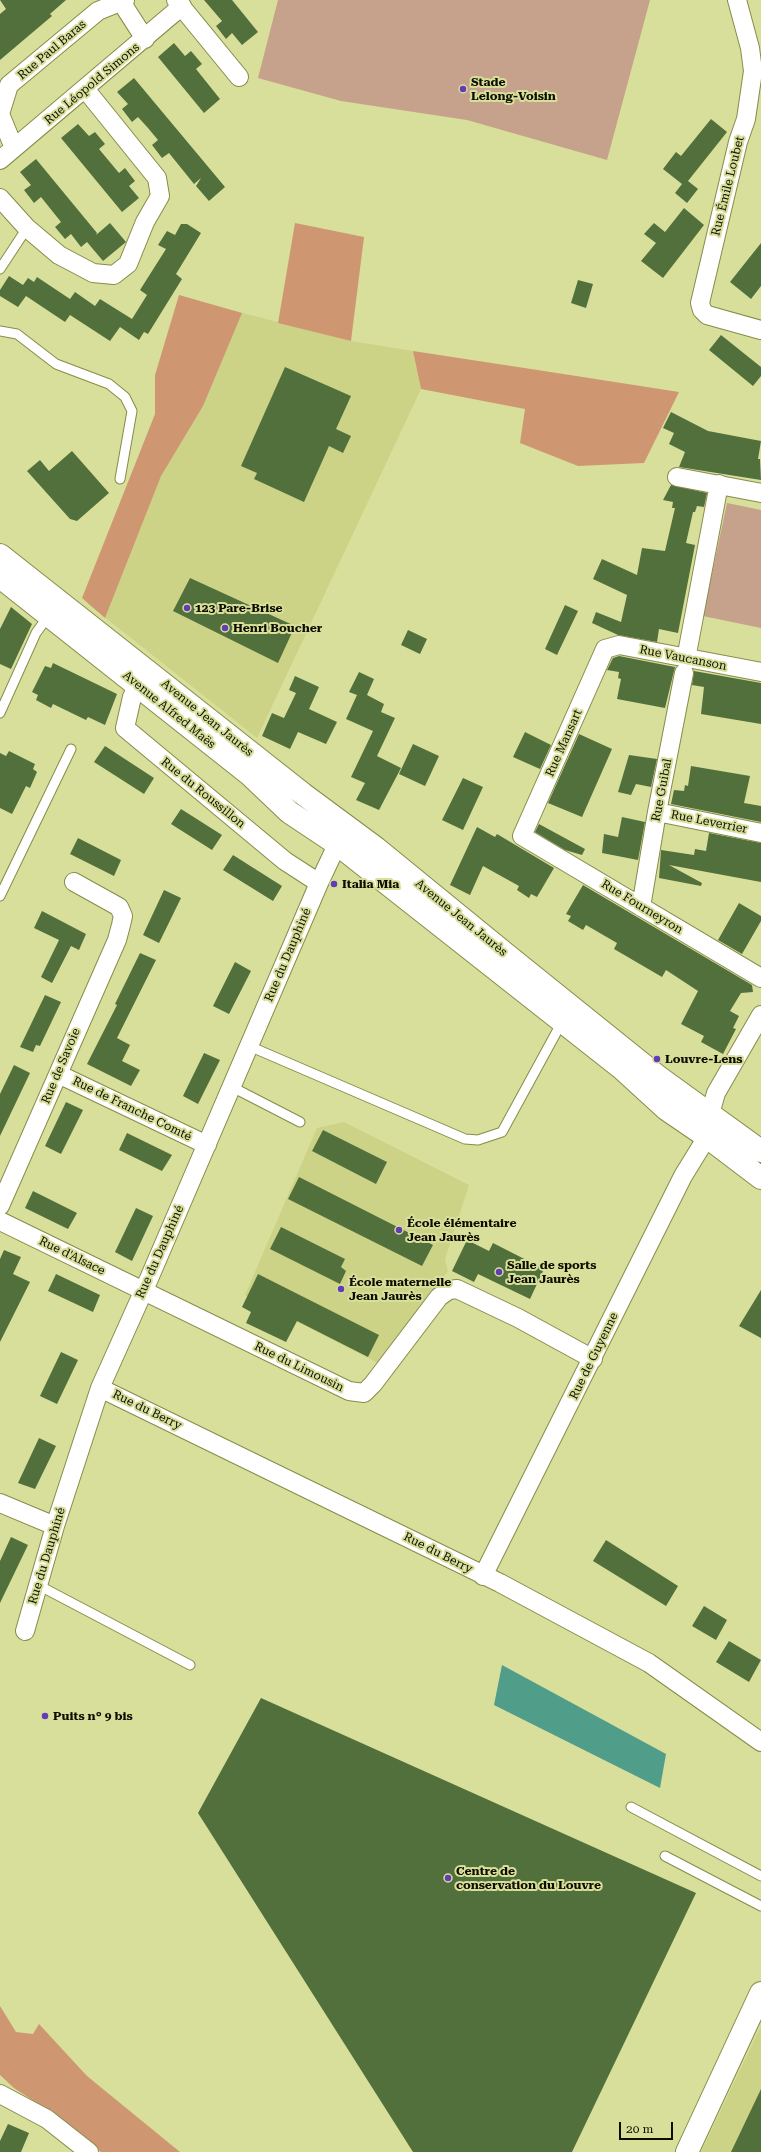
<!DOCTYPE html>
<html>
<head>
<meta charset="utf-8">
<style>
  body { margin:0 }
  #map { position:relative; width:761px; height:2152px; overflow:hidden; background:#d8df9a; font-family:"Roboto Serif",serif }
  canvas { display:block }
  .scale { position:absolute; left:619px; top:2122px; width:54px; height:18px; box-sizing:border-box; border:2px solid #0d0e00; border-top:0; padding-left:5px; font-size:12px; line-height:14px; white-space:nowrap; color:#0d0e00; -webkit-text-stroke:3px #d8df9a; paint-order:stroke }
</style>
</head>
<body>
<div id="map">
<canvas width="761" height="2152"></canvas>
<div class="scale">20 m</div>
</div>
<script>
const ctx = document.querySelector('canvas').getContext('2d');
ctx.lineJoin = 'round';
function fillPath(path, color) {
  ctx.fillStyle = color;
  ctx.fill(path, 'evenodd');
}
function toPath(rows) {
  const path = new Path2D();
  for (const r of rows) {
    path.moveTo(r[0], r[1]);
    for (let i = 2; i < r.length; i += 2) path.lineTo(r[i], r[i + 1]);
  }
  return path;
}
function trace(path, color, width, dash) {
  ctx.strokeStyle = color;
  ctx.lineWidth = width;
  ctx.lineCap = dash ? 'butt' : 'round';
  ctx.setLineDash(dash || []);
  ctx.stroke(path);
}
function write(font, color, halo, rows, align = 'center') {
  ctx.font = font + ' "Roboto Serif",serif';
  ctx.lineWidth = 4;
  ctx.setLineDash([]);
  ctx.textBaseline = 'middle';
  ctx.strokeStyle = halo;
  ctx.fillStyle = color;
  for (const [text, x, y, turn = 0] of rows) {
    ctx.save();
    ctx.translate(x, y);
    ctx.rotate((+turn || 0) * Math.PI / 180);
    ctx.textAlign = isNaN(turn) ? turn : align;
    if (halo) ctx.strokeText(text, 0, 0);
    ctx.fillText(text, 0, 0);
    ctx.restore();
  }
}
fillPath(toPath([
  [200,302,351,341,413,351,421,389,257,738,88,604,178,382],
  [344,1122,469,1185,445,1259,448,1272,438,1282,378,1363,245,1295,317,1128],
  [761,2026,761,2152,701,2152]
]), '#ccd386');
fillPath(toPath([
  [278,0,650,0,607,160,467,120,341,101,258,78],
  [727,503,761,510,761,628,703,616]
]), '#c6a18b');
fillPath(toPath([
  [295,223,364,237,351,341,278,323],
  [179,295,242,313,203,406,161,476,105,618,82,598,155,414,155,375],
  [413,351,544,371,679,392,644,463,578,466,520,443,525,409,421,389],
  [0,2006,16,2032,33,2034,39,2024,87,2076,180,2152,101,2152,58,2117,14,2088,0,2075]
]), '#cf9672');
fillPath(toPath([
  [502,1665,666,1754,660,1788,494,1705]
]), '#509e89');
fillPath(toPath([
  [0,0,66,0,50,14,52,16,0,60,0,14,6,9],
  [204,0,232,0,258,32,242,45,232,33,226,39,216,26,222,21],
  [174,43,185,56,191,51,202,64,196,69,220,99,204,113,158,57],
  [134,78,225,187,209,201,196,186,201,178,194,184,169,153,162,158,152,145,158,140,148,128,138,117,132,122,122,109,128,104,117,92],
  [711,119,727,132,688,181,698,189,687,203,675,193,682,184,663,169,676,152,681,156],
  [78,124,89,136,95,132,105,144,99,149,119,173,125,168,135,181,129,186,139,198,122,212,61,138],
  [36,159,97,233,96,235,110,223,126,242,103,261,87,242,81,247,71,234,65,239,55,227,61,222,41,197,34,203,24,190,31,185,20,172],
  [684,208,704,225,663,278,641,261,656,243,644,234,654,223,665,232],
  [181,224,187,224,201,233,176,274,182,279,148,334,144,332,139,340,120,327,110,341,70,315,65,322,26,296,18,307,0,296,0,290,9,276,23,285,28,278,34,282,37,277,70,299,75,292,95,306,100,299,132,319,147,295,140,290,166,249,158,245,167,231,175,235],
  [761,243,761,286,751,299,730,282],
  [578,280,593,284,586,308,571,303],
  [721,335,761,367,761,376,753,386,709,350],
  [285,367,351,396,336,429,351,436,343,453,329,446,304,502,254,479,257,473,241,466],
  [671,412,708,431,761,441,758,459,760,459,761,480,679,467,685,452,669,444,674,433,663,428],
  [72,451,109,493,77,521,70,519,27,471,40,460,49,471],
  [671,485,707,493,704,507,697,506,695,512,693,512,686,543,695,545,678,633,659,629,657,642,618,635,592,623,596,612,621,622,627,595,593,579,602,559,637,575,642,548,665,551,675,508,672,508,673,502,663,500],
  [190,578,295,626,278,663,173,611],
  [565,605,578,611,557,655,545,649],
  [11,607,32,624,11,669,0,664,0,629],
  [408,630,427,639,420,654,401,645],
  [619,656,675,667,665,708,617,699,621,679,618,678,619,672,607,670,613,658],
  [53,663,117,694,105,725,88,717,86,720,53,704,51,708,36,700,38,695,32,692,45,666,51,668],
  [694,671,761,683,761,724,701,714,704,687,692,685],
  [359,672,374,679,367,695,384,704,381,712,395,718,377,756,401,768,379,810,356,800,365,783,351,777,373,731,346,719,357,695,349,692],
  [295,676,319,687,309,709,337,722,326,744,298,732,290,749,262,736,272,713,284,718,296,693,289,690],
  [525,732,551,745,540,769,513,757],
  [579,734,612,749,582,817,548,803],
  [413,744,439,756,425,786,399,774],
  [105,746,154,778,144,794,94,762],
  [9,751,35,764,33,769,37,772,30,788,26,786,12,814,0,808,0,753,6,756],
  [629,755,657,759,651,787,636,784,631,795,618,792],
  [691,766,750,776,744,803,761,806,761,822,671,804,674,790,684,791,685,785,688,786],
  [463,778,483,787,463,830,442,820],
  [181,809,222,835,212,850,171,824],
  [622,817,645,822,638,860,602,853,604,834,618,837],
  [539,824,585,849,582,855,565,850,535,832],
  [477,827,495,837,497,834,554,868,537,897,531,894,529,898,517,890,519,886,483,866,470,895,450,885],
  [709,833,761,843,761,882,669,865,702,883,701,886,659,878,661,850,694,855,695,849,706,851],
  [78,838,121,860,114,876,70,854],
  [233,855,282,886,273,901,223,870],
  [583,885,752,985,753,992,741,993,730,1011,739,1016,733,1028,736,1029,723,1054,701,1042,704,1036,681,1024,698,991,666,970,662,977,614,949,617,943,586,925,583,930,568,921,571,916,566,914],
  [164,890,181,898,159,943,143,935],
  [739,903,761,916,761,921,742,954,718,940],
  [42,911,86,934,79,950,71,946,52,983,41,977,59,940,34,928],
  [140,953,156,960,117,1038,130,1045,122,1061,140,1070,131,1086,87,1064,117,1005,115,1004],
  [235,962,251,971,229,1014,213,1006],
  [45,995,61,1002,40,1046,36,1045,33,1052,20,1047],
  [204,1053,220,1060,198,1104,183,1096],
  [14,1065,30,1073,0,1136,0,1094],
  [66,1102,83,1110,61,1154,45,1146],
  [323,1130,387,1162,376,1184,312,1151],
  [127,1133,172,1155,162,1171,119,1150],
  [299,1177,433,1245,422,1266,288,1199],
  [33,1191,77,1213,68,1229,25,1208],
  [136,1208,153,1216,132,1261,115,1252],
  [281,1227,345,1259,341,1267,346,1271,340,1284,270,1249],
  [467,1240,489,1251,493,1243,544,1269,530,1299,478,1274,474,1282,452,1271],
  [4,1250,21,1257,13,1274,30,1282,0,1342,0,1259],
  [56,1274,100,1295,93,1312,48,1291],
  [258,1274,379,1335,368,1357,297,1321,286,1342,246,1323,251,1312,242,1307],
  [761,1290,761,1338,739,1326],
  [61,1352,78,1360,57,1404,40,1396],
  [39,1438,56,1446,35,1489,18,1483],
  [11,1537,28,1545,0,1603,0,1561],
  [606,1540,678,1586,666,1606,593,1561],
  [704,1606,727,1620,716,1640,692,1626],
  [729,1641,761,1660,749,1682,716,1662],
  [261,1698,696,1893,572,2152,413,2152,198,1813],
  [761,2089,761,2152,731,2152],
  [8,2124,29,2133,21,2152,0,2152,0,2141]
]), '#52703c');
const service = toPath([
  [0,269,27,228],
  [0,331,17,334,56,364,109,384,125,397,132,411,120,479],
  [0,713,36,633,49,615],
  [0,896,71,749],
  [249,1046,465,1139,478,1140,502,1132,562,1022],
  [232,1087,300,1122],
  [38,1585,190,1665],
  [631,1807,761,1876],
  [665,1856,761,1906]
]);
const minor = toPath([
  [120,0,145,39],
  [176,0,239,77],
  [737,0,750,48,753,71,746,119,738,142,700,303,702,310,707,315,761,330],
  [0,114,9,85,98,11,125,0],
  [0,114,14,148],
  [0,160,182,6],
  [0,198,27,228,59,255,93,273,114,275,128,264,145,222,160,196,157,178,86,90],
  [677,477,761,493],
  [686,659,719,484],
  [761,672,619,645,605,649,522,836,761,978],
  [148,680,138,685,132,697,125,728,285,861,319,883],
  [657,812,761,833],
  [641,907,657,812,684,673],
  [58,1074,207,1145],
  [0,1206,117,940,121,925,123,916,119,907,74,882],
  [0,1221,349,1391,364,1393,373,1384,439,1297,449,1290,457,1289,518,1318,593,1359],
  [100,1388,500,1583,649,1663,761,1742],
  [0,1503,55,1526],
  [483,1576,683,1176,707,1137,710,1114,716,1093,761,1015],
  [25,1631,55,1526,100,1388,148,1281,319,883,343,832],
  [0,2094,47,2119,89,2152]
]);
const tertiary = toPath([
  [687,2152,761,1993]
]);
const secondary = toPath([
  [0,555,303,794,376,848,507,955,660,1078,761,1151],
  [0,577,249,774,289,812,337,844,620,1067,666,1109,707,1137,761,1178]
]);
trace(service, '#878c4a', 11);
trace(minor, '#878c4a', 20);
trace(tertiary, '#878c4a', 24);
trace(secondary, '#878c4a', 24);
trace(service, '#fff', 9);
trace(minor, '#fff', 18);
trace(tertiary, '#fff', 22);
trace(secondary, '#fff', 22);
for (const [x, y, r, color] of [
  [463,89,4,"#623cb4"],
  [187,608,4,"#623cb4"],
  [225,628,4,"#623cb4"],
  [334,884,4,"#623cb4"],
  [657,1059,4,"#623cb4"],
  [399,1230,4,"#623cb4"],
  [499,1272,4,"#623cb4"],
  [341,1289,4,"#623cb4"],
  [45,1716,4,"#623cb4"],
  [448,1878,4,"#623cb4"]
]) {
  const dot = new Path2D();
  dot.arc(x, y, r, 0, 2 * Math.PI);
  ctx.fillStyle = color;
  ctx.fill(dot);
  trace(dot, '#d8df9a', 1.5);
}
write('12px', '#0d0e00', '#d8df9a', [
  ["Rue Paul Baras",52,50,-40],
  ["Rue Léopold Simons",92,84,-40],
  ["Rue Émile Loubet",728,186,-76],
  ["Rue Vaucanson",683,658,11],
  ["Avenue Alfred Maës",169,710,39],
  ["Avenue Jean Jaurès",207,718,39],
  ["Rue Mansart",564,743,-66],
  ["Rue Guibal",662,790,-79],
  ["Rue du Roussillon",203,793,39],
  ["Rue Leverrier",709,822,11],
  ["Rue Fourneyron",642,907,31],
  ["Avenue Jean Jaurès",461,918,39],
  ["Rue du Dauphiné",288,955,-67],
  ["Rue de Savoie",61,1066,-67],
  ["Rue de Franche Comté",132,1109,26],
  ["Rue du Dauphiné",160,1252,-66],
  ["Rue d'Alsace",72,1256,26],
  ["Rue de Guyenne",594,1356,-64],
  ["Rue du Limousin",299,1367,26],
  ["Rue du Berry",147,1410,26],
  ["Rue du Berry",438,1553,27],
  ["Rue du Dauphiné",47,1556,-73]
]);
write('bold 12px', '#0d0e00', '#d8df9a', [
  ["Stade",471,82],
  ["Lelong-Voisin",471,96],
  ["123 Pare-Brise",195,608],
  ["Henri Boucher",233,628],
  ["Italia Mia",342,884],
  ["Louvre-Lens",665,1059],
  ["École élémentaire",407,1223],
  ["Jean Jaurès",407,1237],
  ["Salle de sports",507,1265],
  ["Jean Jaurès",507,1279],
  ["École maternelle",349,1282],
  ["Jean Jaurès",349,1296],
  ["Puits n° 9 bis",53,1716],
  ["Centre de",456,1871],
  ["conservation du Louvre",456,1885]
], 'left');
</script>
</body>
</html>
